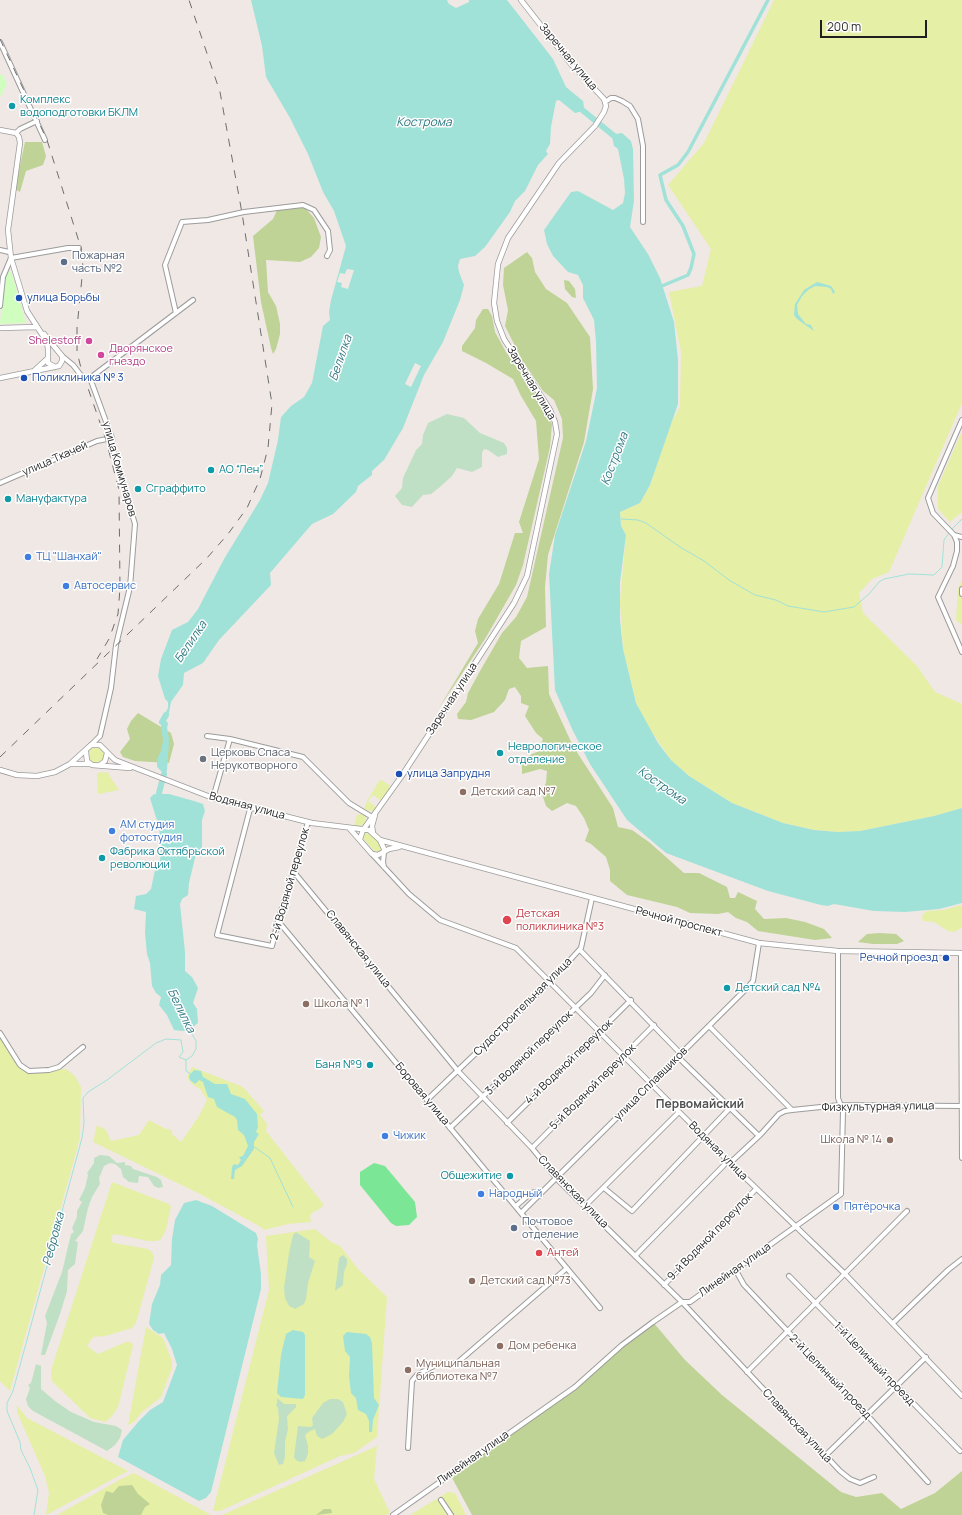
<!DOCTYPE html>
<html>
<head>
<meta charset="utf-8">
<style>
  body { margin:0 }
  #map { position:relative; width:962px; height:1515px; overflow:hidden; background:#f0e8e4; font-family:Manrope,sans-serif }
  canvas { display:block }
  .scale { position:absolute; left:820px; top:20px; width:107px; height:18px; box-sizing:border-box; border:2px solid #1f1f1f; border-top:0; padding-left:5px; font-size:12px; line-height:14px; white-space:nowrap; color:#1f1f1f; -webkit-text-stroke:3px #fff; paint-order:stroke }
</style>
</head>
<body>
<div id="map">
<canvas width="962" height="1515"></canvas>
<div class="scale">200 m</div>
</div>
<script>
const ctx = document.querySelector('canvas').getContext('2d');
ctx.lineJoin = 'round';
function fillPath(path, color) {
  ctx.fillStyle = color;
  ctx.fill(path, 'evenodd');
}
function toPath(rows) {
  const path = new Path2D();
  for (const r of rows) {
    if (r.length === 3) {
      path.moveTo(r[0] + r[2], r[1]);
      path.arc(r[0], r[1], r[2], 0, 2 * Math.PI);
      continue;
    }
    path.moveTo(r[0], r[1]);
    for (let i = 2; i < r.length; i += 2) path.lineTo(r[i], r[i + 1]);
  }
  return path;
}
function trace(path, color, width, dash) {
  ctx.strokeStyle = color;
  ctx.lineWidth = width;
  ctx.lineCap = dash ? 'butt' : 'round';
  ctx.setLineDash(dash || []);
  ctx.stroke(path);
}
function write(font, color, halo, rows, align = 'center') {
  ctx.font = font + ' Manrope,sans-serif';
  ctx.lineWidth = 3;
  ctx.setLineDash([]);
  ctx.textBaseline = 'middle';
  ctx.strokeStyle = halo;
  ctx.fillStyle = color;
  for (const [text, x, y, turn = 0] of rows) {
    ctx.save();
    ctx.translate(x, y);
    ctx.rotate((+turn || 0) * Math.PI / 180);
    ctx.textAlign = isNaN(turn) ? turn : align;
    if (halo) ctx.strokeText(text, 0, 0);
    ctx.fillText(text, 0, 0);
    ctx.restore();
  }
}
fillPath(toPath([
  [774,0,962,0,962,403,889,572,872,579,859,593,863,613,917,666,935,692,962,704,962,808,934,816,860,831,838,832,814,830,783,823,732,803,689,776,671,760,645,722,636,702,623,649,620,601,626,535,621,526,620,512,640,503,650,485,671,423,680,407,681,352,669,292,702,286,711,249,668,185,704,143],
  [962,431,962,512,950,522,938,509,938,486],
  [962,579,962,625,956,620,958,589],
  [96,755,8],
  [107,772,119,790,98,794,97,773],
  [382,780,389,785,390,790,382,801,373,795,368,801,376,807,374,812,364,809,367,801,379,781],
  [362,814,366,817,365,823,360,826,354,826,357,815],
  [366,832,370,832,382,847,381,851,375,852,363,838,363,833],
  [962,905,962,927,955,932,948,931,934,922,923,921,922,918,923,914,927,911,943,910],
  [0,1037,26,1072,66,1069,75,1076,81,1087,80,1138,10,1391,0,1381],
  [192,1067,243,1087,264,1111,260,1115,267,1124,266,1131,324,1205,318,1210,313,1212,310,1216,311,1222,288,1224,264,1230,261,1227,200,1194,93,1142,97,1125,106,1130,111,1141,139,1135,149,1120,166,1129,172,1130,172,1134,181,1142,199,1116,207,1100,200,1089,192,1084,187,1077],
  [112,1182,169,1204,171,1207,166,1230,161,1239,157,1241,148,1241,115,1234,112,1236,111,1241,114,1243,148,1249,152,1252,154,1258,136,1323,132,1328,105,1336,93,1337,87,1346,98,1354,126,1342,131,1342,133,1346,118,1407,112,1416,105,1422,90,1418,52,1381,51,1375,52,1367],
  [315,1229,331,1242,340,1246,359,1270,387,1297,377,1437,354,1453,340,1456,220,1511,213,1511,269,1290,266,1236],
  [146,1327,163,1338,172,1361,172,1368,161,1397,141,1413,134,1422,128,1425],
  [17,1405,27,1418,128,1471,46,1515,49,1493,45,1476,17,1412],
  [377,1446,374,1479,390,1513,386,1515,222,1515],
  [134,1473,211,1515,57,1515,121,1479],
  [448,1492,455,1493,466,1515,410,1515]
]), '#e5efa6');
fillPath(toPath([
  [25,142,42,142,46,156,43,165,26,171,20,192,15,189],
  [292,205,305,208,314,218,321,237,319,248,311,257,300,262,266,260,268,292,276,306,280,324,280,334,276,349,273,354,271,348,261,302,253,236,273,219,277,210],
  [527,252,532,258,535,272,546,289,567,303,590,337,593,389,584,442,548,555,545,587,546,627,521,641,519,658,527,668,548,666,549,694,573,746,613,808,618,827,632,830,649,842,684,873,699,873,727,887,730,898,735,898,738,892,757,901,755,909,764,919,786,918,805,922,824,929,832,938,815,940,758,931,747,922,736,918,728,912,718,914,690,913,677,907,627,895,610,881,610,870,606,857,591,844,585,841,589,830,584,818,576,806,567,803,552,811,546,806,541,791,546,783,547,771,540,769,522,774,522,767,518,760,537,752,543,739,536,733,525,716,529,706,521,703,521,696,515,687,509,689,505,700,494,712,471,720,458,719,457,714,466,702,468,693,480,671,502,633,516,617,527,597,563,438,562,419,554,400,543,391,522,360,505,326,508,310,503,285,504,268],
  [564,280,569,281,575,289,576,298,572,297,565,289],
  [483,309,488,309,492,316,495,332,506,352,542,404,552,424,550,447,523,565,516,585,485,639,439,708,478,643,475,631,478,619,499,584,515,533,523,533,519,522,539,459,536,421,521,396,513,379,486,363,462,351,462,346,475,328,476,320],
  [138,713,171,733,174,744,169,763,135,761,123,757,120,752,130,739,127,729,131,721],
  [880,933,896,934,904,941,897,944,873,944,858,942,867,934],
  [653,1322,685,1360,722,1395,841,1492,856,1497,882,1493,901,1509,935,1493,962,1471,962,1515,472,1515,450,1474,575,1387,622,1345],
  [132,1485,138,1494,150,1504,145,1507,141,1515,108,1515,103,1513,101,1505,106,1491,113,1493,119,1486],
  [324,1509,331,1509,332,1513,316,1515]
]), '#bed395');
fillPath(toPath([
  [447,414,464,418,480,433,504,443,507,448,507,454,498,457,488,450,484,449,482,453,482,467,472,472,457,468,452,476,440,487,431,494,423,495,412,507,402,505,395,496,402,488,403,478,416,450,422,444,423,435,428,423],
  [100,1155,109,1156,117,1163,125,1162,125,1165,131,1166,133,1169,157,1177,161,1180,163,1187,158,1188,154,1186,148,1177,139,1176,138,1183,129,1182,123,1177,121,1169,115,1164,110,1163,104,1166,99,1178,100,1184,92,1197,88,1208,83,1231,75,1241,78,1242,75,1264,68,1270,67,1291,60,1314,45,1355,41,1355,47,1323,45,1316,62,1272,71,1234,74,1232,72,1228,77,1217,77,1211,82,1202,79,1200,85,1188,88,1175,87,1173,94,1163,94,1158],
  [296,1232,310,1241,309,1257,315,1261,308,1283,306,1299,304,1304,295,1309,289,1306,285,1298,284,1288,289,1253,293,1235],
  [343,1255,347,1259,347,1264,344,1272,343,1285,335,1291,339,1258],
  [36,1364,41,1366,41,1389,55,1401,71,1412,94,1422,116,1426,122,1430,120,1438,115,1445,107,1451,33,1411,28,1406,26,1399,30,1388,28,1385,31,1383],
  [277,1398,284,1404,296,1404,296,1407,287,1416,288,1429,285,1442,285,1457,283,1464,279,1465,274,1453,279,1419,278,1408,276,1405,277,1403],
  [330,1399,338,1399,343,1402,347,1414,343,1422,332,1434,322,1439,317,1436,315,1429,310,1431,305,1435,308,1446,308,1454,305,1461,300,1462,296,1460,294,1457,298,1426,311,1427,313,1425,312,1418,323,1403]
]), '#c0e0c5');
fillPath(toPath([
  [2,74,7,84,0,97,0,75],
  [11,271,26,323,0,324,5,272]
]), '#d0febe');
fillPath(toPath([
  [374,1163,385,1166,415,1202,417,1217,409,1225,396,1226,391,1223,360,1185,360,1172]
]), '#7be696');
fillPath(toPath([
  [251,0,447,0,449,4,456,8,469,2,469,0,507,0,553,59,566,87,583,101,584,107,579,112,575,113,559,100,556,101,551,127,550,144,546,151,548,154,538,165,525,191,515,201,510,212,485,247,475,256,460,259,458,266,459,272,464,285,460,300,443,342,424,375,403,428,384,460,372,471,372,475,358,486,356,492,333,514,312,524,270,573,271,585,219,640,203,663,184,673,183,685,171,702,169,713,162,722,162,719,168,708,168,702,165,699,158,676,161,659,172,630,188,622,198,609,224,559,260,500,268,483,278,440,281,417,291,406,304,397,312,383,323,326,330,320,329,312,331,300,346,246,334,211,323,192,308,154,290,118,266,77,262,46],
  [622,133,631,141,633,149,634,201,630,227,648,254,660,278,674,322,678,360,678,404,650,485,640,503,620,512,621,526,626,535,620,582,620,620,623,649,636,703,658,743,671,760,689,776,732,803,783,823,814,830,838,832,860,831,934,816,962,808,962,903,939,909,905,912,874,911,834,904,828,906,821,905,768,891,666,853,627,820,590,764,573,731,555,690,549,574,555,535,586,441,597,388,596,342,594,320,583,298,583,285,578,275,568,272,553,256,547,244,544,230,571,192,578,191,613,210,623,203,625,193,624,179,618,149,614,146,612,137,615,134],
  [817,282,831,286,835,292,833,294,831,289,827,287,815,286,808,290,802,296,797,305,798,314,806,324,811,325,814,331,797,319,794,315,795,304,804,290],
  [165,732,169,742,167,770,165,775,157,767,157,759,161,751],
  [154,794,169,794,194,801,203,804,205,811,202,820,202,847,195,858,189,883,188,895,182,899,180,904,185,952,185,971,192,977,198,988,193,1003,197,1009,198,1023,189,1030,182,1031,174,1030,167,1015,159,1005,161,997,156,993,152,986,150,963,147,954,145,933,146,912,134,909,136,896,146,894,151,889,155,870,160,862,161,846,159,827,150,798],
  [194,1070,201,1071,203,1077,215,1084,227,1084,231,1094,245,1099,257,1114,258,1127,256,1132,259,1134,254,1142,254,1149,242,1166,235,1170,234,1179,231,1179,232,1167,234,1164,238,1165,241,1160,239,1157,243,1156,248,1146,244,1135,238,1130,237,1120,235,1117,217,1107,214,1099,208,1097,203,1082,199,1080,195,1084,190,1080,189,1076],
  [196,1200,212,1206,256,1233,258,1239,257,1245,261,1274,261,1289,211,1492,206,1498,199,1501,118,1457,123,1440,139,1421,150,1410,163,1402,177,1365,172,1349,164,1333,159,1334,153,1330,149,1324,152,1304,160,1285,161,1275,171,1265,172,1239,175,1220,184,1203],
  [293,1330,303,1332,305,1335,305,1395,303,1399,281,1397,277,1393,281,1355,286,1334],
  [347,1332,366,1334,370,1337,372,1343,374,1398,379,1405,373,1420,372,1432,369,1432,369,1421,366,1414,358,1410,356,1398,351,1393,349,1376,350,1357,345,1351,343,1336]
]), '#a1e2d8');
fillPath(toPath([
  [347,269,354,270,348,289,341,287,342,283,337,282,340,273,345,274],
  [415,363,421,366,411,387,405,384]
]), '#f0e8e4');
trace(toPath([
  [621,519,638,520,646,523,680,547,704,561,729,580,755,595,776,600,788,606,824,612,854,607,869,594,879,582,884,579,909,574,934,575,942,567,944,540,949,533],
  [951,530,962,519],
  [189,1029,196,1041,196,1049,192,1056,186,1060,186,1071,191,1074],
  [253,1146,270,1158,293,1207],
  [34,1515,38,1490,30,1468,21,1450,20,1442,7,1411,7,1403,13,1391,82,1138,84,1123,83,1098,88,1092,107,1080,156,1043,166,1039,181,1040,183,1052,179,1057,186,1060]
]), '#a1e2d8', 1);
trace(toPath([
  [662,286,688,275,691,268,694,254,683,226,666,200,660,175,678,165,688,152,768,0]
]), '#a1e2d8', 3.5);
trace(toPath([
  [575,104,619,140],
  [166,715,162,722,165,724,164,727,166,739],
  [161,800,159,793,164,774]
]), '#a1e2d8', 6);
const minor = toPath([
  [0,42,45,140],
  [605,102,611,98,615,98,622,101,630,106,638,119,643,146,643,222],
  [16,133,20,129,37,121],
  [0,250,9,252],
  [0,306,3,277,11,258,68,248,79,248],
  [176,313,165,265,182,222,208,220,244,212,303,205,314,210,328,231,330,250,327,256],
  [62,356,73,365,83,378],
  [962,420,928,498,933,513,954,535,962,537],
  [0,483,97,441,112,438],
  [954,535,957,542,957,551,953,566,938,597,962,652],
  [962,589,962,594],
  [207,736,230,739,303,757,349,803,372,817],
  [91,745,100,736,111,688,116,645,130,587,135,524,113,450,112,438,90,378,193,300],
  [213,798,230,739],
  [250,809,217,935,272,946,278,921,308,822],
  [384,852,383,862,384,867],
  [372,854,409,894,440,920,516,948,728,1161,845,1274,962,1396],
  [293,871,458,1071,532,1148,557,1179,682,1302,840,1471,850,1479,860,1483,874,1477],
  [278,921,600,1308],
  [580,950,681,1054],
  [961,953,962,1158],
  [709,1026,792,1110,840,1105,962,1106],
  [0,1033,20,1065,29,1071,49,1070,59,1067,83,1047],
  [678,1057,759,1136],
  [427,1100,550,982,581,948,592,898],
  [507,1123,631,1000],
  [450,1128,591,993,605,975],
  [532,1148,654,1025],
  [730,1163,761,1134,779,1114,785,1111,792,1110],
  [604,1188,632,1211,730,1108],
  [516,1206,531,1193,535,1192,540,1196],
  [585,1206,679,1112],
  [521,1213,746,989,753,981,759,943],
  [635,1256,728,1161],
  [735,1269,744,1285,867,1415,928,1482],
  [789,1276,960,1451],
  [664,1285,756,1189],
  [893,1323,948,1270,962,1259],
  [747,1372,907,1211],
  [408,1448,412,1381,417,1375,439,1363,457,1363,567,1268],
  [825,1456,926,1357],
  [441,1500,451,1515],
  [393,1515,575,1387,622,1345,653,1322,682,1302,690,1302,841,1194,843,1111,838,1098,838,951]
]);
const tertiary = toPath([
  [0,130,16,133,19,137,20,143,8,230,11,258,27,311,47,342,48,349,48,363,55,367],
  [0,328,37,327],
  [35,370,47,359],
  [0,378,59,366,62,361,62,356,44,334],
  [86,752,87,761,92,765,130,768],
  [70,764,91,745,100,745,115,760,213,798,312,823,369,830,380,840,385,851],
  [100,765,105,761,107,753],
  [0,770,17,775,37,776,55,772,70,764,89,764],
  [350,829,372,854,378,855,389,849,399,847],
  [373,833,372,826,375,815],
  [360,839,363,830,401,777,437,722,514,603,527,576,557,434,555,422,550,410,504,339,497,321,494,303,498,264,508,238,559,163,595,126,604,112,606,106,604,99,571,64,521,0],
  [380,840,759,943,838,951,962,953]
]);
trace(minor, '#9c9c9c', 6);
trace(tertiary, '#9c9c9c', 6);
trace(minor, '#fff', 4);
trace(tertiary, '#fff', 4.5);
trace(toPath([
  [0,39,47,140,81,248,83,267,77,328,77,352,81,368,106,440,119,490,120,588,118,614,109,639,97,659],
  [0,757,207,558,228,534,247,508,260,479,268,448,272,404,242,213,220,92,189,0]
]), '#6d6d6d', 1, [8, 8]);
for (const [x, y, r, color] of [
  [12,106,4,"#0f9aa8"],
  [64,262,4,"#5c6f8a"],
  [19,298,4,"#1a4fb4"],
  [89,341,4,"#d1479c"],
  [101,355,4,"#d1479c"],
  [24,378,4,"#1a4fb4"],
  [211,470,4,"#0f9aa8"],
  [138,489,4,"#0f9aa8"],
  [8,499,4,"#0f9aa8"],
  [28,557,4,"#3f7fe0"],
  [66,586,4,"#3f7fe0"],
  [500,753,4,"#0f9aa8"],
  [203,759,4,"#6b7280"],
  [399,774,4,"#1a4fb4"],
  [463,792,4,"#8d6e63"],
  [112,831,4,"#3f7fe0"],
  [102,858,4,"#0f9aa8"],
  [507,920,5,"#e0444e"],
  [946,958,4,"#1a4fb4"],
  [727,988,4,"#0f9aa8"],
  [306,1004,4,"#8d6e63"],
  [370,1065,4,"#0f9aa8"],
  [385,1136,4,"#3f7fe0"],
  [890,1140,4,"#8d6e63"],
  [510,1176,4,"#0f9aa8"],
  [481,1194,4,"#3f7fe0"],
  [836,1207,4,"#3f7fe0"],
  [514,1228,4,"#5c6f8a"],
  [539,1253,4,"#e0444e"],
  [472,1281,4,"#8d6e63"],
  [500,1346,4,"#8d6e63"],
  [408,1370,4,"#8d6e63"]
]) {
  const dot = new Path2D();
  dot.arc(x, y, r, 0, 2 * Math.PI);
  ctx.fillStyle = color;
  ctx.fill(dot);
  trace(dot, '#fff', 1.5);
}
write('11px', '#1f1f1f', '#fff', [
  ["Заречная улица",568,57,50],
  ["Заречная улица",531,383,59],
  ["улица Ткачей",55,459,-24],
  ["улица Коммунаров",119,469,74],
  ["Заречная улица",452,699,-57],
  ["Водяная улица",247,806,15],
  ["2-й Водяной переулок",290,884,-74],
  ["Речной проспект",679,922,15],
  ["Славянская улица",358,949,51],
  ["Судостроительная улица",523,1007,-45],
  ["3-й Водяной переулок",529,1053,-44],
  ["4-й Водяной переулок",569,1062,-44],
  ["улица Сплавщиков",651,1084,-45],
  ["5-й Водяной переулок",593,1087,-45],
  ["Боровая улица",422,1094,50],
  ["Физкультурная улица",878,1107,-1],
  ["Водяная улица",718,1151,45],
  ["Славянская улица",573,1192,46],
  ["9-й Водяной переулок",710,1237,-46],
  ["Линейная улица",735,1270,-35],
  ["1-й Целинный проезд",874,1364,46],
  ["2-й Целинный проезд",830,1377,46],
  ["Славянская улица",797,1426,47],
  ["Линейная улица",473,1458,-35]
]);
write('11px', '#0d838f', '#fff', [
  ["Комплекс",20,100],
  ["водоподготовки БКЛМ",20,113],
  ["АО “Лен”",219,470],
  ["Сграффито",146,489],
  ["Мануфактура",16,499],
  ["Неврологическое",508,747],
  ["отделение",508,760],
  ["Фабрика Октябрьской",110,852],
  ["революции",110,865],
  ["Детский сад №4",735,988],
  ["Баня №9",362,1065,"right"],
  ["Общежитие",502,1176,"right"]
], 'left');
write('11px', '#4e5e75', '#fff', [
  ["Пожарная",72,256],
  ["часть №2",72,269],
  ["Почтовое",522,1222],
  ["отделение",522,1235]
], 'left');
write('11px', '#164399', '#fff', [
  ["улица Борьбы",27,298],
  ["Поликлиника № 3",32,378],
  ["улица Запрудня",407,774],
  ["Речной проезд",938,958,"right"]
], 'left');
write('11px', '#b23c85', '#fff', [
  ["Shelestoff",81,341],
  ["Дворянское",109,349,"left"],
  ["гнездо",109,362,"left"]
], 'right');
write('11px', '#366cbe', '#fff', [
  ["ТЦ \"Шанхай\"",36,557],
  ["Автосервис",74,586],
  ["АМ студия",120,825],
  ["фотостудия",120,838],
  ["Чижик",393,1136],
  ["Народный",489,1194],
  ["Пятёрочка",844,1207]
], 'left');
write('11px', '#5b616d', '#fff', [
  ["Церковь Спаса",211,753],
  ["Нерукотворного",211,766]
], 'left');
write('11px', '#785e54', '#fff', [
  ["Детский сад №7",471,792],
  ["Школа № 1",314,1004],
  ["Школа № 14",882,1140,"right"],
  ["Детский сад №73",480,1281],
  ["Дом ребенка",508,1346],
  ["Муниципальная",416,1364],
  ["библиотека №7",416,1377]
], 'left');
write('11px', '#be3a42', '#fff', [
  ["Детская",516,914],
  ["поликлиника №3",516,927],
  ["Антей",547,1253]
], 'left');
write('italic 12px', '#347b85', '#fff', [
  ["Кострома",424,123],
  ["Белилка",341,358,-71],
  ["Кострома",615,459,-69],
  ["Белилка",191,642,-56],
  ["Кострома",662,786,35],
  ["Белилка",181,1011,64],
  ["Ребровка",54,1239,-75]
]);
write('bold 12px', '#525252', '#fff', [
  ["Первомайский",700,1105]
]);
</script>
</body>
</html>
